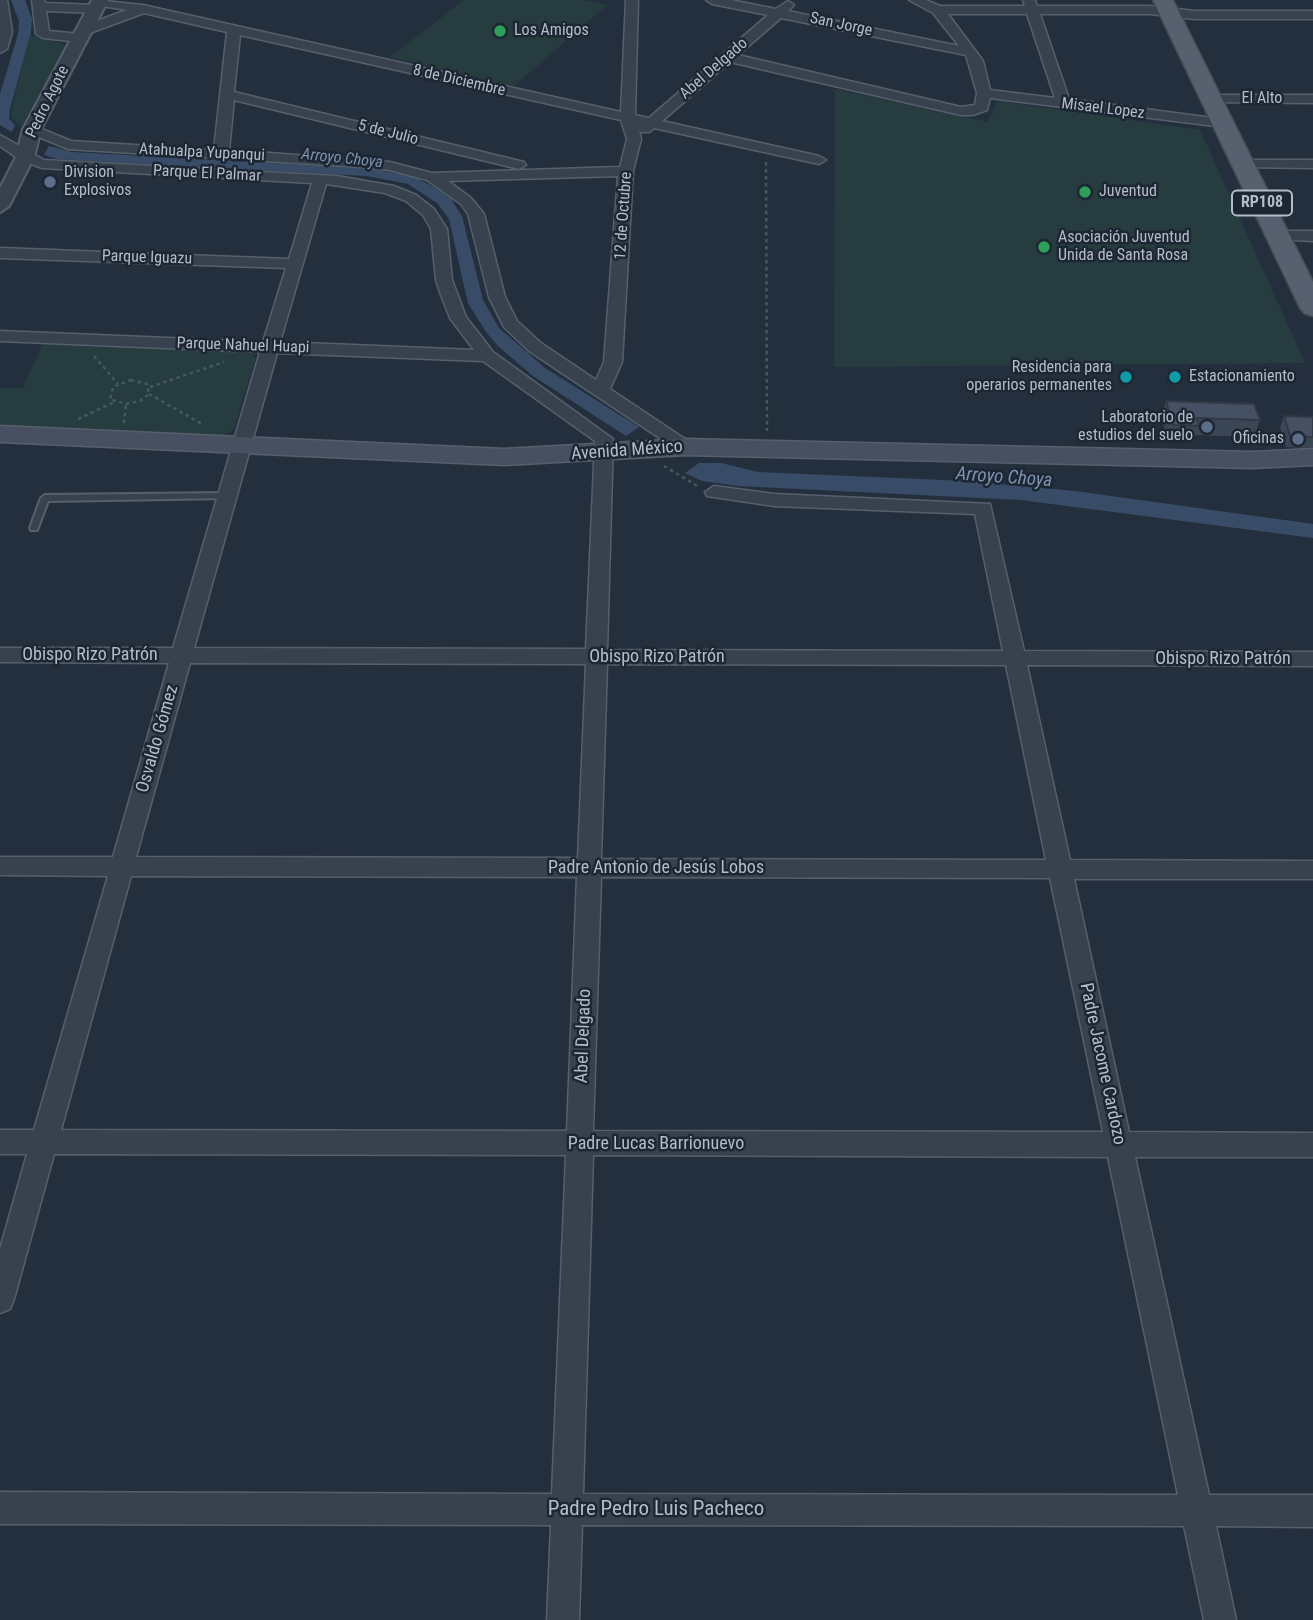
<!DOCTYPE html>
<html>
<head>
<meta charset="utf-8">
<style>
  body { margin:0 }
  canvas { display:block; background:#242f3e }
</style>
</head>
<body>
<canvas width="1313" height="1620"></canvas>
<script>
const ctx = document.querySelector('canvas').getContext('2d');
ctx.lineJoin = 'round';
function fillPath(path, color) {
  ctx.fillStyle = color;
  ctx.fill(path, 'evenodd');
}
function toPath(rows) {
  const path = new Path2D();
  for (const r of rows) {
    path.moveTo(r[0], r[1]);
    for (let i = 2; i < r.length; i += 2) path.lineTo(r[i], r[i + 1]);
  }
  return path;
}
function trace(path, color, width, dash) {
  ctx.strokeStyle = color;
  ctx.lineWidth = width;
  ctx.lineCap = dash ? 'butt' : 'round';
  ctx.setLineDash(dash || []);
  ctx.stroke(path);
}
function write(font, color, halo, rows, align = 'center') {
  ctx.font = font + ' "Roboto Condensed",sans-serif';
  ctx.lineWidth = 5;
  ctx.setLineDash([]);
  ctx.textBaseline = 'middle';
  ctx.strokeStyle = halo;
  ctx.fillStyle = color;
  for (const [text, x, y, turn = 0] of rows) {
    ctx.save();
    ctx.translate(x, y);
    ctx.rotate((+turn || 0) * Math.PI / 180);
    ctx.textAlign = isNaN(turn) ? turn : align;
    if (halo) ctx.strokeText(text, 0, 0);
    ctx.fillText(text, 0, 0);
    ctx.restore();
  }
}
fillPath(toPath([
  [464,0,584,0,607,5,514,86,390,57],
  [30,35,63,44,65,47,21,127,12,118,12,108],
  [835,89,988,122,998,101,1200,130,1305,363,834,367],
  [43,343,242,352,253,354,255,360,234,428,229,433,216,436,0,426,0,388,23,388]
]), '#263c3f');
fillPath(toPath([
  [11,0,25,0,32,19,31,32,10,109,9,119,15,125,12,132,0,125,0,94,18,34,19,21],
  [49,146,72,152,373,169,411,176,432,186,451,199,462,216,483,300,499,328,545,368,639,427,626,436,533,376,499,347,486,332,468,303,449,219,437,203,408,184,367,176,57,159,44,155],
  [699,463,721,463,758,472,966,481,1075,491,1313,524,1313,538,1021,500,738,486,702,481,685,473]
]), '#394c67');
const service = toPath([
  [227,493,231,496,230,498,48,501,37,530,31,530,30,528,41,498,45,495,227,493]
]);
const minor = toPath([
  [0,0,7,0,12,32,7,49,0,53,0,0],
  [32,0,44,0,45,3,96,5,102,9,96,13,46,11,49,31,80,34,87,38,80,42,43,38,36,34,32,0],
  [95,0,143,5,621,112,626,0,638,0,635,115,649,118,768,15,712,4,706,0,731,0,776,9,788,1,794,5,788,11,959,46,933,13,909,0,926,0,940,6,1025,6,1023,0,1035,0,1037,6,1150,6,1195,11,1313,11,1313,19,1195,19,1150,14,1040,14,1069,99,1228,120,1230,123,1223,127,990,98,987,110,973,115,961,115,730,62,662,121,819,156,826,160,819,164,654,128,649,132,639,132,641,139,633,171,622,362,610,389,691,443,694,447,685,453,679,451,529,351,504,327,489,297,468,214,461,204,427,180,390,170,361,167,68,149,27,132,25,129,32,125,71,141,214,150,227,32,144,13,90,33,80,33,80,27,127,10,95,5,95,0],
  [948,14,1027,14,1055,98,990,90,983,61,948,14],
  [781,18,966,55,977,93,975,105,961,107,738,55,781,18],
  [240,35,621,120,627,139,620,167,432,173,390,162,229,150,234,100,519,169,526,165,524,162,234,92,240,35],
  [618,176,604,362,596,380,541,343,517,321,505,297,484,214,471,198,448,181,618,176],
  [1211,95,1313,95,1313,103,1206,102,1206,96,1211,95],
  [0,135,44,160,337,176,394,186,416,195,434,209,447,229,452,280,466,317,493,352,613,439,607,650,1003,651,975,514,774,506,707,496,705,492,714,486,774,494,990,504,1024,651,1313,652,1313,666,1027,665,1070,860,1313,861,1313,879,1074,879,1129,1132,1313,1133,1313,1157,1135,1157,1209,1495,1313,1495,1313,1527,1216,1526,1236,1620,1204,1620,1184,1526,582,1525,579,1620,547,1620,551,1525,0,1524,0,1492,552,1494,566,1155,54,1154,14,1299,10,1309,0,1313,0,1249,27,1154,0,1154,0,1130,34,1130,108,876,0,875,0,857,113,857,169,663,0,662,0,648,173,648,260,352,0,341,0,331,263,342,286,268,0,258,0,248,289,259,312,183,42,168,20,160,0,146,0,135],
  [326,184,385,193,406,201,423,215,431,229,436,280,441,295,450,318,474,350,280,342,326,184],
  [277,353,483,361,595,441,586,649,194,648,277,353],
  [190,663,586,664,578,858,136,857,190,663],
  [607,664,1006,665,1046,860,601,859,607,664],
  [131,876,577,877,567,1131,61,1130,131,876],
  [601,877,1050,878,1103,1132,593,1131,601,877],
  [593,1155,1108,1157,1178,1495,583,1494,593,1155],
  [1243,160,1313,160,1313,168,1238,167,1236,164,1238,161,1243,160],
  [1278,231,1313,231,1313,241,1272,239,1270,236,1278,231]
]);
const tertiary = toPath([
  [92,0,108,0,41,129,34,157,9,206,0,212,0,188,16,157,23,129,92,0]
]);
const secondary = toPath([
  [0,426,504,449,685,439,1254,452,1313,449,1313,465,1254,468,685,455,504,465,0,442,0,426]
]);
const primary = toPath([
  [1153,0,1173,0,1313,282,1313,316,1304,313,1300,308,1153,0]
]);
trace(service, '#565f6c', 4);
trace(minor, '#565f6c', 3);
trace(tertiary, '#565f6c', 4);
trace(secondary, '#565f6c', 3);
trace(primary, '#414a57', 3);
trace(toPath([
  [766,162,767,431],
  [94,356,118,384],
  [131,380,147,384,149,394,140,401,126,404,110,399,113,387,131,380],
  [150,387,224,362],
  [149,394,202,424],
  [78,419,114,402],
  [124,423,126,404],
  [664,466,699,487]
]), '#44595c', 2.5, [3.5, 3.5]);
fillPath(service, '#38414e');
fillPath(minor, '#38414e');
fillPath(tertiary, '#38414e');
fillPath(secondary, '#465061');
fillPath(primary, '#56606e');
fillPath(toPath([
  [1166,401,1260,420,1254,437,1196,435,1193,442,1168,441,1161,417],
  [1284,416,1313,417,1313,448,1286,447,1280,427]
]), '#3b4654');
const building = toPath([
  [1166,401,1254,404,1260,420,1196,418,1199,426,1173,425,1166,401],
  [1284,416,1313,417,1313,437,1290,436,1284,416]
]);
fillPath(building, '#455162');
trace(building, '#303945', 2);
for (const [x, y, r, color] of [
  [500,31,7,"#2e9e5b"],
  [50,182,7,"#5c6f8a"],
  [1085,192,7,"#2e9e5b"],
  [1044,247,7,"#2e9e5b"],
  [1126,377,7,"#0f9aa8"],
  [1175,377,7,"#0f9aa8"],
  [1207,427,7,"#5c6f8a"],
  [1298,439,7,"#5c6f8a"]
]) {
  const dot = new Path2D();
  dot.arc(x, y, r, 0, 2 * Math.PI);
  ctx.fillStyle = color;
  ctx.fill(dot);
  trace(dot, '#1d2633', 2.5);
}
write('16px', '#b4bcc9', '#1d2633', [
  ["San Jorge",841,25,12],
  ["Abel Delgado",714,69,-41],
  ["8 de Diciembre",459,81,13],
  ["El Alto",1262,99],
  ["Pedro Agote",48,102,-64],
  ["Misael Lopez",1103,109,7],
  ["5 de Julio",388,133,14],
  ["Atahualpa Yupanqui",202,153,3],
  ["Parque El Palmar",207,174,3],
  ["12 de Octubre",624,216,-86],
  ["Parque Iguazu",147,258,2],
  ["Parque Nahuel Huapi",243,346,2]
]);
write('16px', '#b4bcc9', '#1d2633', [
  ["Los Amigos",514,31],
  ["Division",64,173],
  ["Explosivos",64,191],
  ["Juventud",1099,192],
  ["Asociación Juventud",1058,238],
  ["Unida de Santa Rosa",1058,256],
  ["Residencia para",1112,368,"right"],
  ["operarios permanentes",1112,386,"right"],
  ["Estacionamiento",1189,377],
  ["Laboratorio de",1193,418,"right"],
  ["estudios del suelo",1193,436,"right"],
  ["Oficinas",1284,439,"right"]
], 'left');
write('italic 16px', '#7c92b1', '#1d2633', [
  ["Arroyo Choya",342,159,6]
]);
for (const [x, y, w] of [
  [1262,203,60]
]) {
  const box = new Path2D();
  box.roundRect(x - w / 2, y - 12.5, w, 25, 5);
  ctx.fillStyle = '#1d2633';
  ctx.fill(box);
  trace(box, '#b4bcc9', 2);
}
write('bold 16px', '#b4bcc9', null, [
  ["RP108",1262,203]
]);
write('18px', '#b4bcc9', '#1d2633', [
  ["Avenida México",627,451,-4],
  ["Obispo Rizo Patrón",90,655],
  ["Obispo Rizo Patrón",657,657],
  ["Obispo Rizo Patrón",1223,659],
  ["Osvaldo Gómez",158,739,-74],
  ["Padre Antonio de Jesús Lobos",656,868],
  ["Abel Delgado",584,1036,-88],
  ["Padre Jacome Cardozo",1102,1064,78],
  ["Padre Lucas Barrionuevo",656,1144]
]);
write('italic 19px', '#7c92b1', '#1d2633', [
  ["Arroyo Choya",1004,478,4]
]);
write('21px', '#b4bcc9', '#1d2633', [
  ["Padre Pedro Luis Pacheco",656,1510]
]);
</script>
</body>
</html>
